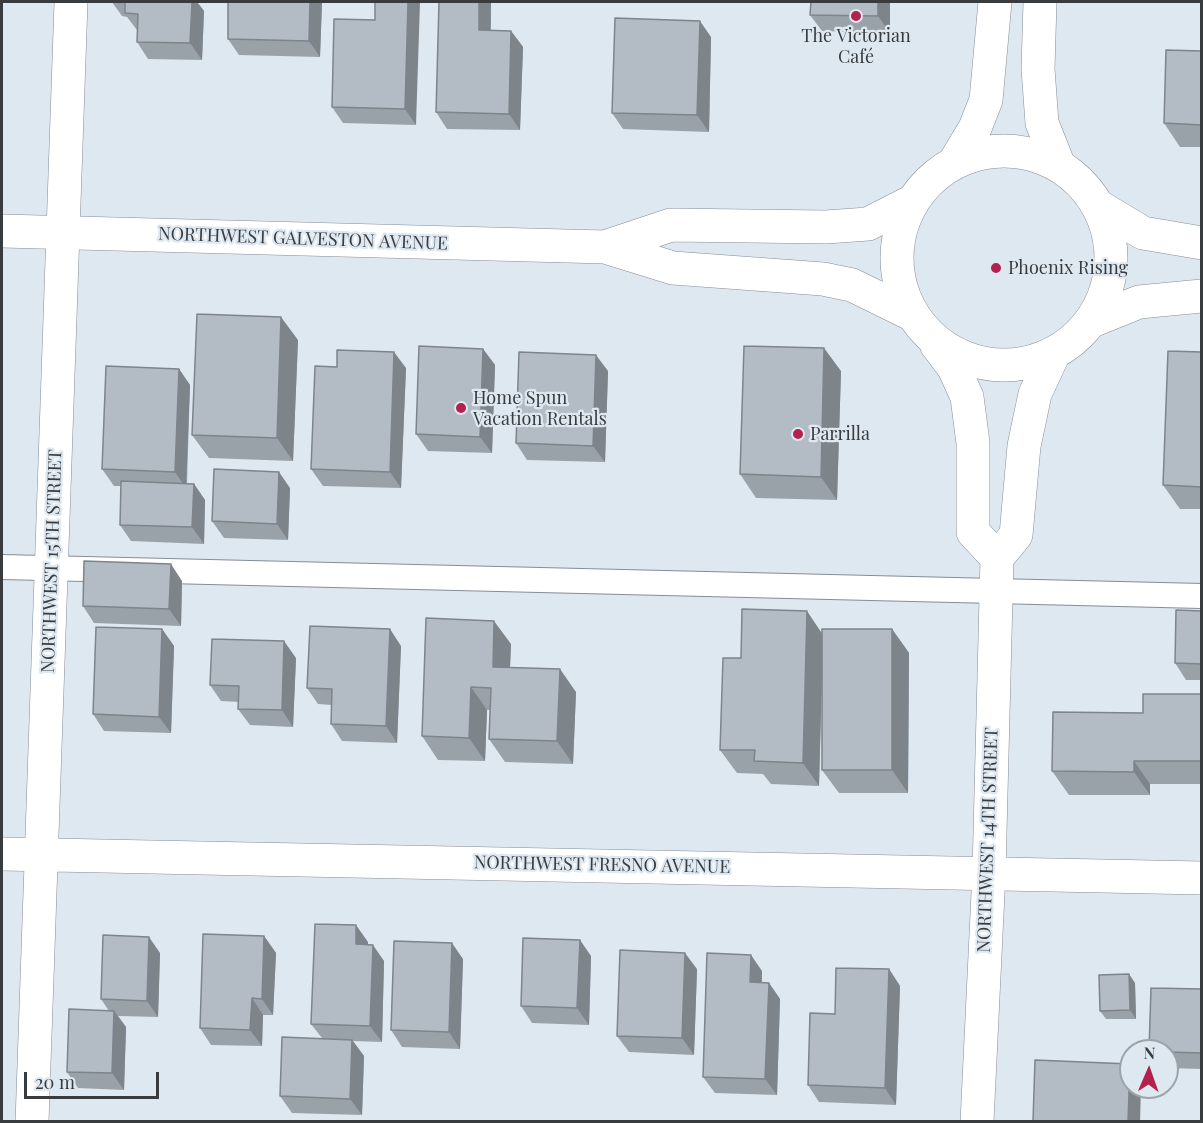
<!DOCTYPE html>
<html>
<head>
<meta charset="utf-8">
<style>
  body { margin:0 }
  #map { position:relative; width:1203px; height:1123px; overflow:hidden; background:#dee8f1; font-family:"Playfair Display",serif }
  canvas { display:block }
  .frame { position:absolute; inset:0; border:3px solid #383c3f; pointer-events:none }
  .north { position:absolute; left:1119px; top:1039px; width:60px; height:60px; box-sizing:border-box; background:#dee8f1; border:2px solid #9ca3aa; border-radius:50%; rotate:2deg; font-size:16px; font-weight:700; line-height:24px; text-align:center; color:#383c3f }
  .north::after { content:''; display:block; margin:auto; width:21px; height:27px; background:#b3224c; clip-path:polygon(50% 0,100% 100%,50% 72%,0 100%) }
  .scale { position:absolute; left:24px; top:1072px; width:135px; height:27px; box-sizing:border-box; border:3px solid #383c3f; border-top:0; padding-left:8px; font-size:18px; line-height:21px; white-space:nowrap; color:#383c3f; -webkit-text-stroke:4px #dee8f1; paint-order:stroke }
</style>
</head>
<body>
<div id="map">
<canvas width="1203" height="1123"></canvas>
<div class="frame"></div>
<div class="north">N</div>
<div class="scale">20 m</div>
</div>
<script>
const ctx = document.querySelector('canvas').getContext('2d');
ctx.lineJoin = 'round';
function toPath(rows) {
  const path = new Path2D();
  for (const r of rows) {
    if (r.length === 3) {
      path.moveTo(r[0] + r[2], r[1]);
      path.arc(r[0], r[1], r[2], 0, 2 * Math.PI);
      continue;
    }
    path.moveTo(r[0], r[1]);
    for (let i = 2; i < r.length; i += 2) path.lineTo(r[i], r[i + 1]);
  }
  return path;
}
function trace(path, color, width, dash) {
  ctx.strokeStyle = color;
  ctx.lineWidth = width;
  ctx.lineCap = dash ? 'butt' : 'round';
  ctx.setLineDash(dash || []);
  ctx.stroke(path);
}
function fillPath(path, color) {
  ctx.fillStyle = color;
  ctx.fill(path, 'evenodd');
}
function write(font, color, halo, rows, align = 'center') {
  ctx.font = font + ' "Playfair Display",serif';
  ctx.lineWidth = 4.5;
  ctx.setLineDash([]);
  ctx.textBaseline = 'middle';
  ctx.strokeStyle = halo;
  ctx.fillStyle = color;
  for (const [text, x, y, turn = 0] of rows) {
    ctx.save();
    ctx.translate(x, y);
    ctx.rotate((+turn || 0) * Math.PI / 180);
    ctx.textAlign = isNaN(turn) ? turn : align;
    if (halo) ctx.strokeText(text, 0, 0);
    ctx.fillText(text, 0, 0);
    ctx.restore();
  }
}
const lane = toPath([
  [2,567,1202,596]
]);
const street = toPath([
  [2,854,1202,878],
  [32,1122,71,2]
]);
const secondary = toPath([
  [1040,2,1038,69,1042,123,1059,166],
  [1004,258,107],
  [954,163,975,128,986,100,995,2],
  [1098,206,1143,233,1202,243],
  [2,231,605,247,673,268,823,279,852,285,911,314],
  [605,247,671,225,826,227,868,224,913,201],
  [1092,321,1139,302,1202,296],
  [936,344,954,368,967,397,973,443,973,532,997,558],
  [977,1122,989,872,997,558,1016,535,1024,446,1035,394,1053,355]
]);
trace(lane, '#858d96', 26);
trace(street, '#858d96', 34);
trace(secondary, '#858d96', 34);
trace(lane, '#fff', 24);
trace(street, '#fff', 33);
trace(secondary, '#fff', 33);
fillPath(toPath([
  [112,2,197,2,204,11,202,60,148,59,137,42,137,30,127,17,122,16],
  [228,2,322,2,320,57,239,55,228,39],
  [491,2,491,30,511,31,523,47,520,130,447,129,436,112],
  [811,2,890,2,890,33,822,31,810,15],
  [375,20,416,125,343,123,332,107],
  [711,37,709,132,623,129,612,113],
  [1202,51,1202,147,1180,147,1164,123],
  [298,340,293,461,209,458,192,435],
  [483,349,495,365,492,453,428,451,416,434],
  [1202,352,1202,509,1180,509,1163,485],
  [406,368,401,488,323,486,311,469],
  [179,369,190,385,187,484,194,484,205,500,204,544,131,541,120,525,121,486,114,486,102,469],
  [608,371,605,462,527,460,516,443],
  [841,371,837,500,756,498,740,474],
  [290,488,288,540,224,538,212,521],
  [182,581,181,626,94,623,83,606],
  [1202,611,1202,680,1186,680,1175,663],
  [162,629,174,646,171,733,104,731,93,714],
  [892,629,909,653,908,793,839,793,822,770,822,679,819,786,771,784,763,774,737,773,720,750,741,658,822,633],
  [511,644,510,667,576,692,573,764,505,762,489,739,490,710,487,710,485,761,438,760,422,736],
  [401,646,397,743,342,741,331,724,332,705,318,704,307,688],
  [296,658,293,727,250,725,238,709,239,702,221,701,210,685],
  [1202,694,1202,784,1150,784,1150,795,1069,795,1052,771,1143,713],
  [264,936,276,953,273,1015,263,1015,262,1046,211,1045,200,1028],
  [368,942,368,944,384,961,382,1042,353,1041,364,1056,362,1115,292,1113,280,1096,322,1038,311,1024],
  [160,953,158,1017,118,1016,126,1027,124,1090,78,1088,67,1072,109,1011,101,999],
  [591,956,589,1025,532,1023,521,1006],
  [463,959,460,1049,402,1047,391,1030],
  [697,969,694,1055,629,1052,617,1036],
  [889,969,900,986,896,1105,819,1102,808,1085,835,1014],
  [762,971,762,982,769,983,780,999,777,1095,715,1093,703,1077],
  [1135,983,1136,1019,1106,1019,1100,1011],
  [1202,989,1202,1069,1167,1068,1167,1051]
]), '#9aa2a9');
fillPath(toPath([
  [2,2,3,2,2,35],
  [192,2,197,2,204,11,202,60,190,43],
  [310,2,322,2,320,57,309,41],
  [408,2,420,2,416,125,405,109],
  [479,2,491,2,490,47,479,30],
  [878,2,890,2,890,33,878,16],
  [700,21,711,37,709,132,697,115],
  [511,31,523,47,520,130,509,114],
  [281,317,298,340,293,461,277,438],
  [824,348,841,371,837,500,821,477],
  [483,349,495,365,492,453,480,437],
  [394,352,406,368,401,488,390,472],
  [596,355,608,371,605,462,593,446],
  [179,369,190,385,186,488,175,472],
  [279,472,290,488,288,540,277,524],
  [194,484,205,500,204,544,192,527],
  [171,564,182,581,181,626,169,609],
  [807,611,823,635,819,786,803,763],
  [494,621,511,644,509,690,493,667],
  [162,629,174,646,171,733,159,717],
  [390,629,401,646,397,743,386,726],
  [892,629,909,653,908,793,892,770],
  [284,641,296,658,293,727,282,710],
  [560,669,576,692,573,764,557,741],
  [471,687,487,710,485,761,469,738],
  [1134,761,1150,784,1150,795,1134,772],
  [356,925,368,942,367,960,356,944],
  [264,936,276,953,273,1015,262,999],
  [149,937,160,953,158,1017,147,1001],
  [580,940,591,956,589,1025,577,1008],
  [452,943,463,959,460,1049,449,1032],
  [373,945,384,961,382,1042,370,1026],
  [685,953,697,969,694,1055,682,1038],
  [751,955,762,971,761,998,750,982],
  [889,969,900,986,896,1105,885,1088],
  [1129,974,1135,983,1136,1019,1130,1010],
  [769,983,780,999,777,1095,765,1079],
  [252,998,263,1015,262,1046,250,1030],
  [114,1011,126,1027,124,1090,112,1073],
  [352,1040,364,1056,362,1115,350,1099],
  [1130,1064,1131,1066,1131,1087,1141,1087,1140,1122,1128,1122]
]), '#7d848a');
const building = toPath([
  [125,2,192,2,190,43,137,42,138,14,125,13,125,2],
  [228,2,310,2,309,41,228,39,228,2],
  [375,2,408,2,405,109,332,107,334,19,375,20,375,2],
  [439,2,479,2,479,30,511,31,509,114,436,112,439,2],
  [811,2,878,2,878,16,810,15,811,2],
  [615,18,700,21,697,115,612,113,615,18],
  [1166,50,1202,51,1202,125,1164,123,1166,50],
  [197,314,281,317,277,438,192,435,197,314],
  [419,346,483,349,480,437,416,434,419,346],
  [744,346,824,348,821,477,740,474,744,346],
  [337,350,394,352,390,472,311,469,315,366,337,367,337,350],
  [1168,351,1202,352,1202,487,1163,485,1168,351],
  [519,352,596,355,593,446,516,443,519,352],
  [106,366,179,369,175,472,102,469,106,366],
  [214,469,279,472,277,524,212,521,214,469],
  [121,481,194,484,192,527,120,525,121,481],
  [84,561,171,564,169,609,83,606,84,561],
  [742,609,807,611,803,763,754,761,755,750,720,750,723,658,741,658,742,609],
  [1176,610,1202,611,1202,664,1175,663,1176,610],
  [426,618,494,621,493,667,560,669,557,741,489,739,491,688,471,687,469,738,422,736,426,618],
  [310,626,390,629,386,726,331,724,332,689,307,688,310,626],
  [96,627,162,629,159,717,93,714,96,627],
  [822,629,892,629,892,770,822,770,822,629],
  [212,639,284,641,282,710,238,709,239,686,210,685,212,639],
  [1143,694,1202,694,1202,761,1134,761,1134,772,1052,771,1053,712,1143,713,1143,694],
  [315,924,356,925,356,944,373,945,370,1026,311,1024,315,924],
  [203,934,264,936,262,999,252,998,250,1030,200,1028,203,934],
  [103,935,149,937,147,1001,101,999,103,935],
  [523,938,580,940,577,1008,521,1006,523,938],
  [394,941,452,943,449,1032,391,1030,394,941],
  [620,950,685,953,682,1038,617,1036,620,950],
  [707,953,751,955,750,982,769,983,765,1079,703,1077,707,953],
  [836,968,889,969,885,1088,808,1085,810,1013,835,1014,836,968],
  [1129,974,1130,1010,1100,1011,1099,975,1129,974],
  [1151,988,1202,989,1202,1053,1167,1052,1167,1051,1149,1051,1151,988],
  [69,1009,114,1011,112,1073,67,1072,69,1009],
  [282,1037,352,1040,350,1099,280,1096,282,1037],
  [1035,1060,1130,1064,1128,1122,1033,1121,1035,1060]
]);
fillPath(building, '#b3bcc5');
trace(building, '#7d848a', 1.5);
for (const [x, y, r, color] of [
  [856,16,6,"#b3224c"],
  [996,268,6,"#b3224c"],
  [461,408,6,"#b3224c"],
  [798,434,6,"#b3224c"]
]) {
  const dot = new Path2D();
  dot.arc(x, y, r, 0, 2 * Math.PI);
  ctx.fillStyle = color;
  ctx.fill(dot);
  trace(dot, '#dee8f1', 2);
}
write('18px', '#383c3f', '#dee8f1', [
  ["The Victorian",856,36,"center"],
  ["Café",856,57,"center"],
  ["Phoenix Rising",1008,268],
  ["Home Spun",473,398],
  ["Vacation Rentals",473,419],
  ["Parrilla",810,434]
], 'left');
write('18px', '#383c3f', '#dee8f1', [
  ["NORTHWEST GALVESTON AVENUE",303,239,2],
  ["NORTHWEST 15TH STREET",52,561,-88],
  ["NORTHWEST 14TH STREET",988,840,-88],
  ["NORTHWEST FRESNO AVENUE",602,865,1]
]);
</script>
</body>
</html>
